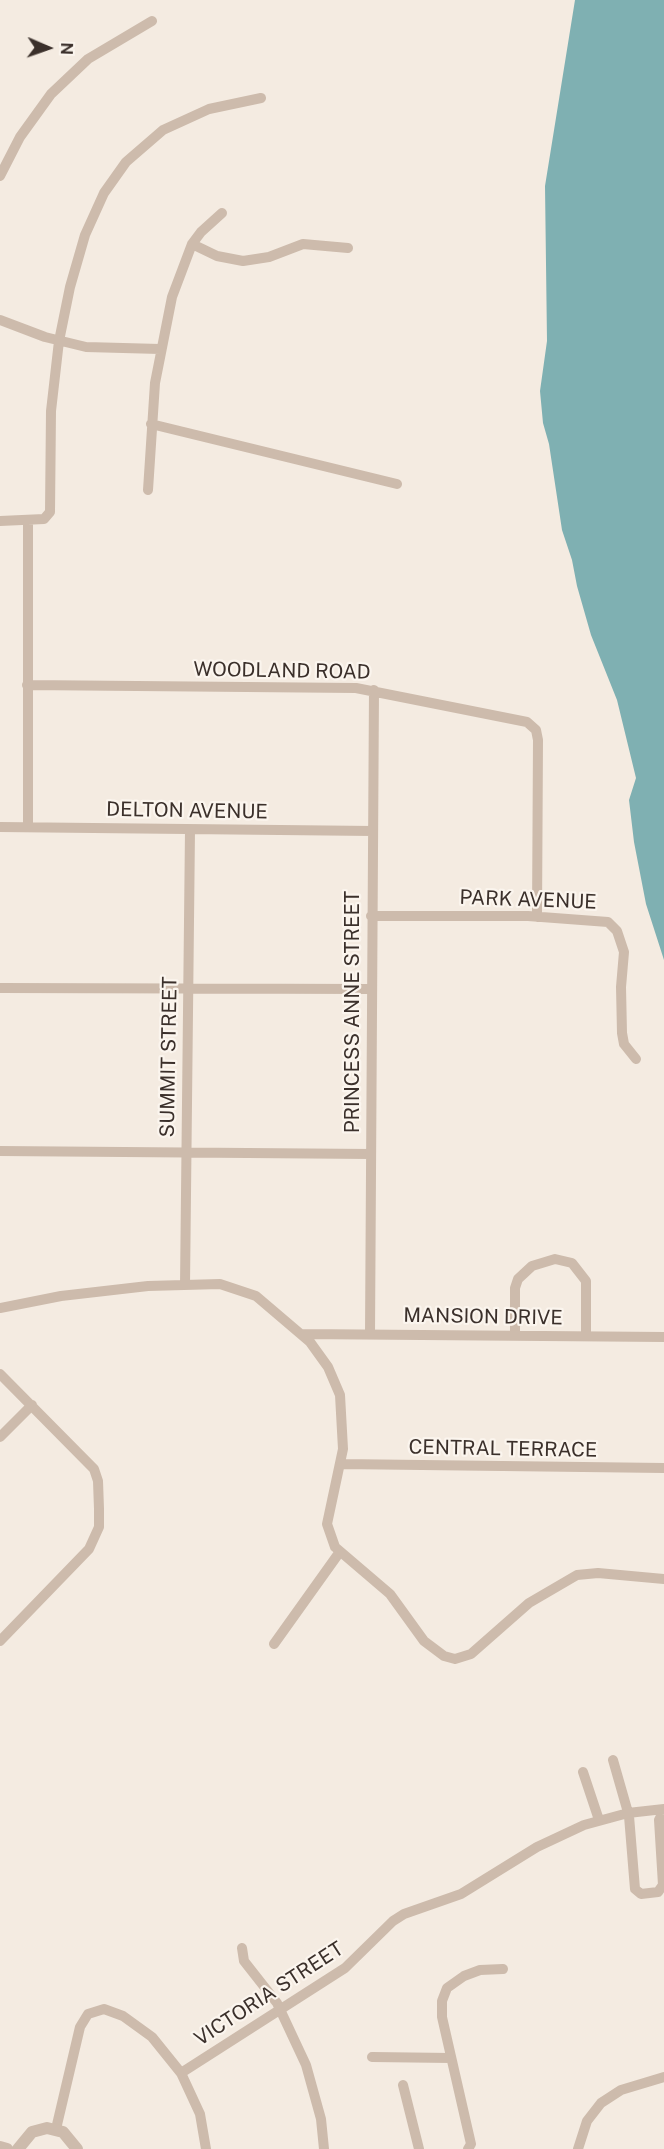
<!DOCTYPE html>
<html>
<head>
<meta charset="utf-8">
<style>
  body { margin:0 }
  #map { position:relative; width:664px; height:2149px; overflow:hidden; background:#f4ebe1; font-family:"Public Sans",sans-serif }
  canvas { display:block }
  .north { position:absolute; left:18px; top:18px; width:60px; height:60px; -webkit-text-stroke:4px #fbf5ee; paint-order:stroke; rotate:92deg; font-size:16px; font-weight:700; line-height:24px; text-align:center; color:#3b302b }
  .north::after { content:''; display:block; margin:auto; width:21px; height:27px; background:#3b302b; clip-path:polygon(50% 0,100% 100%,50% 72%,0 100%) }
</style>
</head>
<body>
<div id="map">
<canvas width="664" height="2149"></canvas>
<div class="north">N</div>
</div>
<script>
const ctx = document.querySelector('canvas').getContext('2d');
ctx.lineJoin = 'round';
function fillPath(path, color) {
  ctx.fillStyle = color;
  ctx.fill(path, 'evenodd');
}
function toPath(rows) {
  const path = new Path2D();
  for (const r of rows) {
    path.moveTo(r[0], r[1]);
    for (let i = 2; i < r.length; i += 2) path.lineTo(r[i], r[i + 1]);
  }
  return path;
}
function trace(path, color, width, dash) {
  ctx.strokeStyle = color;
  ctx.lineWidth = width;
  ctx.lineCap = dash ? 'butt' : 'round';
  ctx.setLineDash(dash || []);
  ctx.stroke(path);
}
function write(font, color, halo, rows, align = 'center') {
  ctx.font = font + ' "Public Sans",sans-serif';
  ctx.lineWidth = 4.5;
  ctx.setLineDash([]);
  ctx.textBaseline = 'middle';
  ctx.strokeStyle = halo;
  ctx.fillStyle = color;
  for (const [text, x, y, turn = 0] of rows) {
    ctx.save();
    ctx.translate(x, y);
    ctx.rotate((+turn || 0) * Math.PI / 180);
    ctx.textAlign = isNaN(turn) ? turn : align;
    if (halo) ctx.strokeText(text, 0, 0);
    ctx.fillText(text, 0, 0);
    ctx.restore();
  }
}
fillPath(toPath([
  [575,0,664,0,664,960,646,904,634,842,629,800,636,778,617,700,591,635,577,586,572,560,562,530,549,444,543,423,540,391,547,341,545,186]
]), '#7fb0b2');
trace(toPath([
  [0,176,20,137,51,94,88,59,152,21],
  [192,244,217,256,243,261,269,257,303,244,348,248],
  [0,320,45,337,86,347,160,349],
  [151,424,397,484],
  [148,490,155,383,172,297,192,244,201,232,222,213],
  [0,521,44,519,50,512,51,411,59,341,70,287,85,235,104,193,126,162,163,130,209,109,261,98],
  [27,685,356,688,527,722,536,730,538,740,537,917],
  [0,827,373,831],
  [28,827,28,520],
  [371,916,528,916,608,922,617,931,624,952,621,987,622,1033,624,1044,636,1059],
  [0,988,372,989],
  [0,1151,371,1154],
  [185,1285,190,830],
  [0,1308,61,1296,148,1286,220,1284,256,1296,310,1342,328,1367,340,1395,343,1449,327,1524,335,1547,390,1594,424,1641,444,1656,455,1659,471,1654,529,1603,577,1575,598,1573,664,1579],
  [301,1334,664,1337],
  [370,1334,374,690],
  [515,1336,515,1288,518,1279,532,1266,555,1259,572,1263,586,1281,586,1336],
  [0,1374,94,1469,98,1481,99,1509,99,1527,89,1549,0,1641],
  [0,1437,32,1405],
  [341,1464,664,1468],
  [274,1644,339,1553],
  [613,1760,629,1816,635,1889,641,1894,658,1892,663,1885,659,1820,664,1810],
  [583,1772,599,1820],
  [242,1948,244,1961,277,2003,306,2065,321,2119,324,2149],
  [372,2057,451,2058],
  [181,2073,345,1968,393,1921,404,1914,461,1894,537,1847,584,1825,628,1813,664,1809],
  [403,2085,419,2149],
  [56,2129,80,2027,88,2014,104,2009,123,2016,152,2037,181,2073,200,2114,206,2149],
  [468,2149,471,2144,442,2017,442,2001,447,1988,464,1976,480,1970,503,1969],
  [578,2149,587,2121,601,2103,621,2090,664,2077]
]), '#cdbbac', 10);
trace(toPath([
  [0,2147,7,2149],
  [18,2149,32,2132,47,2128,63,2132,77,2149]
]), '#cdbbac', 12);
write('20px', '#3b302b', '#fbf5ee', [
  ["WOODLAND ROAD",282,671,1],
  ["DELTON AVENUE",187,811,1],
  ["PARK AVENUE",528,900,2],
  ["PRINCESS ANNE STREET",353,1012,-90],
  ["SUMMIT STREET",169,1057,-89],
  ["MANSION DRIVE",483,1317,1],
  ["CENTRAL TERRACE",503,1449,1],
  ["VICTORIA STREET",269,1994,-33]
]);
</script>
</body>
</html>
